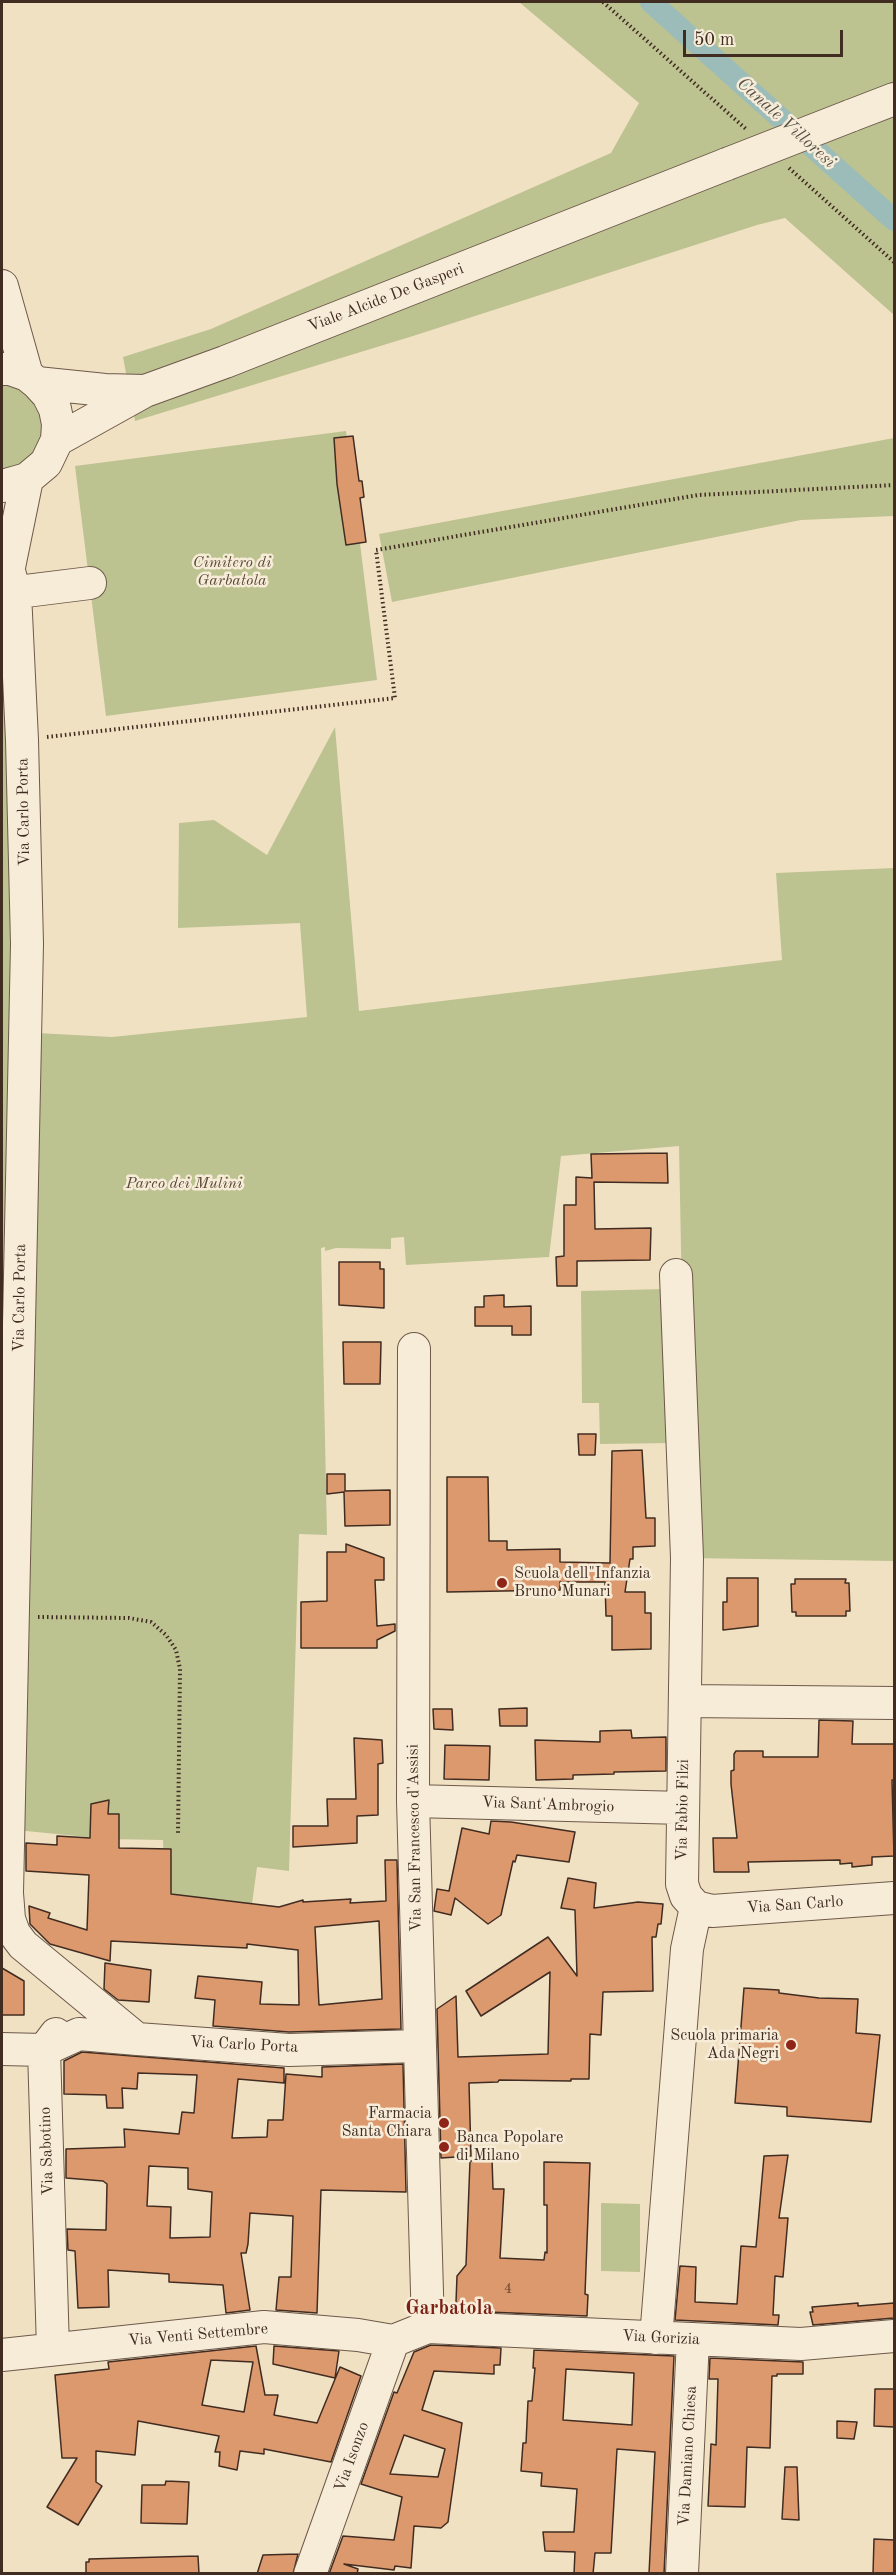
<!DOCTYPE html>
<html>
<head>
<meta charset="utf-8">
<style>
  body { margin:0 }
  #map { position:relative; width:896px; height:2575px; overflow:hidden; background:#f1e1c3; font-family:"Old Standard TT",serif }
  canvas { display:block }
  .frame { position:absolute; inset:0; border:3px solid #412c21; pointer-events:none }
  .scale { position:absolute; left:683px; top:30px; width:160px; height:27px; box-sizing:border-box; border:3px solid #412c21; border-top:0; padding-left:8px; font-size:18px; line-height:21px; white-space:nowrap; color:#412c21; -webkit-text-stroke:4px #f6ecd8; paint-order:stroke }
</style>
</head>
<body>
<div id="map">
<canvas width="896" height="2575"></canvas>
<div class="frame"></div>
<div class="scale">50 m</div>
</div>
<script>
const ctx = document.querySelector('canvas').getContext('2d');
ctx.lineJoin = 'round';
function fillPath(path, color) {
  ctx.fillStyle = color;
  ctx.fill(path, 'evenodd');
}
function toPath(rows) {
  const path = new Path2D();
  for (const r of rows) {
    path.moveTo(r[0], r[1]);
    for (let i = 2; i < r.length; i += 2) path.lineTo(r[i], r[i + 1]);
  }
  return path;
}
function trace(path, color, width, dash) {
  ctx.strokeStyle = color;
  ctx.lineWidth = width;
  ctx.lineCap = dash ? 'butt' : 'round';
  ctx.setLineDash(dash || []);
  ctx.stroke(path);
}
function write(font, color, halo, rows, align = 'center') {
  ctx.font = font + ' "Old Standard TT",serif';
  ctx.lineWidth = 5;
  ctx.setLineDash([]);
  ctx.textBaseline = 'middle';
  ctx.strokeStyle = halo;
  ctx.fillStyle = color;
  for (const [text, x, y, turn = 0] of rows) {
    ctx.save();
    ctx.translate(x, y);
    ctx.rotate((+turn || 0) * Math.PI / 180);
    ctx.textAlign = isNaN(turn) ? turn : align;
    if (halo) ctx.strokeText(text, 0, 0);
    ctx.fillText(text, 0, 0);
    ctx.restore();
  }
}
fillPath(toPath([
  [519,2,894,2,894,315,785,218,757,225,413,336,135,421,123,357,211,329,611,153,639,103],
  [2,382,23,389,34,399,41,412,44,427,41,442,35,455,24,465,2,472],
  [346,431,377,680,106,716,75,466],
  [894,438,894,516,801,520,392,602,379,534],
  [2,628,17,1001,2,1424],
  [335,727,359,1011,782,960,776,873,894,868,894,1561,687,1558,679,1146,561,1156,549,1257,406,1265,404,1237,391,1238,391,1249,336,1248,325,1251,325,1247,321,1248,327,1535,299,1534,289,1871,257,1867,252,1904,194,1899,165,1900,163,1840,107,1839,16,1830,37,1033,112,1037,307,1017,300,923,178,928,179,823,214,820,267,855],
  [666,1289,672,1443,600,1444,599,1403,582,1403,581,1291],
  [601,2203,640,2204,640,2272,601,2271]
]), '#bdc291');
trace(toPath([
  [651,2,894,220]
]), '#9cbcba', 22);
const building = toPath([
  [353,436,359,481,362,481,364,497,360,498,366,542,346,545,337,484,334,438,353,436],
  [667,1153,668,1183,594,1182,595,1229,651,1228,650,1260,577,1261,577,1286,557,1286,556,1257,564,1256,564,1205,576,1205,576,1177,592,1178,591,1154,667,1153],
  [339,1262,380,1262,380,1269,384,1269,384,1308,339,1305,339,1262],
  [504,1295,504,1307,531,1306,531,1335,512,1335,512,1326,475,1326,475,1307,484,1307,484,1296,504,1295],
  [343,1342,381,1342,380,1384,344,1384,343,1342],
  [578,1434,596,1434,595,1455,579,1455,578,1434],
  [642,1450,646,1518,655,1518,655,1546,633,1547,633,1559,630,1559,625,1592,645,1592,645,1613,651,1613,651,1649,612,1650,612,1616,606,1616,605,1582,560,1582,560,1590,447,1592,447,1477,488,1477,489,1541,507,1541,507,1550,560,1549,560,1562,610,1563,612,1451,642,1450],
  [327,1474,345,1474,345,1491,390,1490,390,1525,345,1526,344,1492,327,1494,327,1474],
  [346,1544,384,1558,384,1580,375,1580,377,1626,395,1624,395,1631,377,1640,377,1648,301,1648,301,1602,327,1601,327,1552,346,1552,346,1544],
  [727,1578,758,1578,758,1626,723,1630,723,1602,727,1602,727,1578],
  [795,1579,846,1579,845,1583,849,1583,850,1611,846,1611,846,1616,796,1616,796,1612,792,1612,791,1584,795,1584,795,1579],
  [527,1708,527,1726,500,1726,499,1709,527,1708],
  [433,1709,452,1709,453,1730,434,1729,433,1709],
  [819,1720,853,1721,852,1744,894,1744,894,1780,892,1780,894,1856,872,1857,872,1865,852,1867,852,1863,840,1864,840,1860,748,1862,749,1872,714,1872,713,1838,737,1838,731,1784,731,1771,734,1770,734,1754,736,1751,763,1751,763,1757,818,1757,819,1720],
  [631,1730,632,1738,666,1737,666,1771,614,1772,614,1774,573,1775,573,1779,536,1780,535,1740,600,1742,600,1731,631,1730],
  [354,1738,382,1740,383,1763,378,1764,378,1815,357,1816,357,1843,293,1847,293,1826,328,1826,327,1799,356,1799,354,1738],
  [445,1745,490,1746,489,1780,444,1779,445,1745],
  [109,1800,108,1814,119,1814,119,1848,171,1849,171,1894,279,1907,303,1900,303,1902,351,1899,350,1903,386,1901,385,1860,397,1860,401,2029,289,2032,213,2026,215,2000,195,1998,198,1976,262,1982,260,2004,299,2005,298,1950,247,1944,247,1948,111,1941,110,1961,50,1944,30,1924,29,1906,50,1913,48,1918,87,1930,89,1875,26,1871,26,1843,57,1845,57,1836,90,1838,91,1804,109,1800],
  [379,1921,382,1999,319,2005,315,1927,379,1921],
  [491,1821,511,1822,575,1832,569,1862,517,1855,515,1862,513,1861,501,1915,488,1924,455,1898,451,1915,434,1911,437,1889,449,1891,462,1828,489,1834,491,1821],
  [568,1878,596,1883,594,1908,638,1902,663,1904,661,1924,658,1924,656,1937,652,1937,653,1991,603,1992,601,2035,590,2034,589,2079,571,2079,571,2081,499,2080,498,2082,469,2083,471,2156,441,2158,437,2009,456,1996,458,2057,548,2054,550,1972,481,2016,466,1991,548,1937,577,1976,575,1910,561,1908,568,1878],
  [105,1963,151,1970,149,2002,118,2000,104,1989,105,1963],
  [2,1968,24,1981,24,2015,2,2015,2,1968],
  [744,1988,779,1990,779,1993,819,1998,858,1999,856,2033,880,2035,871,2122,787,2116,787,2107,735,2103,744,1988],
  [82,2052,284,2068,284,2083,238,2079,232,2138,267,2137,268,2120,283,2120,286,2074,322,2077,322,2067,403,2064,406,2192,321,2190,317,2313,276,2310,279,2277,291,2277,293,2216,250,2213,248,2244,246,2253,241,2253,250,2310,226,2313,223,2285,169,2282,169,2274,108,2270,109,2307,78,2308,75,2251,68,2250,67,2229,106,2230,107,2184,103,2181,66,2178,66,2149,125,2147,124,2129,179,2134,182,2112,194,2113,197,2075,138,2073,137,2089,122,2088,123,2108,107,2108,106,2095,64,2094,64,2061,82,2052],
  [149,2166,188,2168,188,2189,212,2192,210,2237,170,2238,171,2207,147,2206,149,2166],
  [788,2155,779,2218,788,2218,783,2277,775,2276,773,2315,779,2315,778,2325,675,2320,680,2266,696,2267,695,2302,737,2304,741,2246,756,2247,764,2156,788,2155],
  [492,2159,493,2189,504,2189,500,2258,544,2260,545,2252,547,2253,547,2205,544,2205,544,2162,590,2163,585,2294,588,2295,587,2316,463,2311,456,2302,457,2276,466,2265,470,2161,492,2159],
  [858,2303,858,2306,894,2303,894,2318,813,2325,810,2312,813,2312,812,2307,858,2303],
  [431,2345,501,2348,500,2365,494,2365,494,2374,434,2371,422,2410,462,2423,448,2522,441,2528,414,2526,411,2568,395,2566,394,2570,344,2564,358,2569,357,2574,329,2574,343,2536,394,2540,402,2497,361,2484,394,2392,397,2393,414,2352,431,2345],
  [404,2435,445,2449,438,2477,390,2474,404,2435],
  [256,2346,265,2395,278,2395,274,2415,317,2423,340,2367,361,2376,331,2462,264,2449,264,2454,240,2451,237,2470,219,2466,220,2452,215,2452,219,2436,138,2421,135,2455,96,2451,96,2482,102,2486,78,2525,47,2507,77,2458,62,2458,55,2375,109,2369,108,2362,256,2346],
  [211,2360,253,2362,244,2412,202,2405,211,2360],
  [274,2346,339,2351,335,2378,273,2364,274,2346],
  [534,2350,674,2356,664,2574,649,2574,655,2452,617,2449,611,2553,595,2553,593,2574,574,2574,575,2552,545,2551,543,2532,574,2532,577,2489,541,2486,542,2473,521,2471,523,2443,526,2443,528,2401,532,2401,535,2368,533,2368,534,2350],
  [566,2369,634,2373,632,2425,563,2420,566,2369],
  [710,2358,803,2362,803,2374,777,2374,777,2376,772,2376,770,2448,747,2447,745,2507,708,2506,711,2444,716,2445,718,2379,709,2379,710,2358],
  [875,2389,894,2389,894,2427,874,2426,875,2389],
  [837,2421,857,2422,854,2439,837,2438,837,2421],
  [785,2467,797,2467,799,2520,782,2519,785,2467],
  [166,2481,189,2482,187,2524,141,2523,142,2485,165,2485,166,2481],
  [874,2539,894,2540,894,2574,873,2574,874,2539],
  [298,2554,293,2574,257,2574,263,2555,298,2554],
  [198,2556,199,2574,86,2574,86,2562,89,2562,89,2559,198,2556]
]);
fillPath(building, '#dd996e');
trace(building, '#412c21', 1.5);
const minor = toPath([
  [850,116,894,99],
  [2,286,27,375],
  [2,369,10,369,27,375,37,383,48,395,55,409,58,424,57,440,46,463,27,479,2,486],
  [37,383,105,390,145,391,225,362,727,164],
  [57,440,145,391],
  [2,546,15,593,22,740,27,944,7,1893,9,1919,14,1933,23,1945,137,2039,289,2050,418,2046],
  [9,567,27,479],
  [2,594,90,583],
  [676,1275,687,1558,682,1884,686,1896,696,1907,712,1911,894,1898],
  [414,1349,413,1801,428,2327],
  [685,1701,894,1703],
  [413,1801,683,1808],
  [2,2049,44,2050,56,2034],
  [656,2338,687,1949,696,1907],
  [53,2349,44,2050,79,2034,137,2039],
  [2,2355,264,2327,358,2335,393,2341,428,2327,801,2344,894,2336],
  [310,2574,393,2341],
  [682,2574,693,2339]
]);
trace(minor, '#6d594a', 34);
trace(toPath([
  [603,2,746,129],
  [789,168,894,262],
  [47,737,395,698,376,550,698,495,894,485],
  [38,1617,129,1618,151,1622,166,1635,176,1650,180,1669,178,1835]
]), '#412c21', 4, [1.5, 3]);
trace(minor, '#f6ecd8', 32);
const minorBridge = toPath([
  [727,164,850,116]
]);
trace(minorBridge, '#6d594a', 34, []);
trace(minorBridge, '#f6ecd8', 32);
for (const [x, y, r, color] of [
  [502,1583,6,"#8f2418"],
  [791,2045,6,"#8f2418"],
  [444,2123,6,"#8f2418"],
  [444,2147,6,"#8f2418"]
]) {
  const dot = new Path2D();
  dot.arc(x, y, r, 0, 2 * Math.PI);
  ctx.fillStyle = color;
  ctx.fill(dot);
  trace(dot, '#f6ecd8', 2);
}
write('14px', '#684734', null, [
  ["4",508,2289]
]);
write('16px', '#412c21', '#f6ecd8', [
  ["Viale Alcide De Gasperi",386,298,-21],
  ["Via Carlo Porta",24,812,-91],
  ["Via Carlo Porta",20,1298,-89],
  ["Via Sant'Ambrogio",548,1805,2],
  ["Via Fabio Filzi",683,1810,-89],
  ["Via San Francesco d'Assisi",415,1838,-91],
  ["Via San Carlo",795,1905,-4],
  ["Via Carlo Porta",244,2045,3],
  ["Via Sabotino",47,2151,-92],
  ["Via Venti Settembre",198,2335,-5],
  ["Via Gorizia",661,2338,3],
  ["Via Damiano Chiesa",688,2456,-87],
  ["Via Isonzo",352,2457,-70]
]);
write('italic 16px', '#5a4a37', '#f6ecd8', [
  ["Cimitero di",232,563],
  ["Garbatola",232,581],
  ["Parco dei Mulini",184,1184]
]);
write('16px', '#412c21', '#f6ecd8', [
  ["Scuola dell\"Infanzia",514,1574],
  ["Bruno Munari",514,1592],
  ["Scuola primaria",779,2036,"right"],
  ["Ada Negri",779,2054,"right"],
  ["Farmacia",432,2114,"right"],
  ["Santa Chiara",432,2132,"right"],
  ["Banca Popolare",456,2138],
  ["di Milano",456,2156]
], 'left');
write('italic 18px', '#585047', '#f6ecd8', [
  ["Canale Villoresi",786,123,42]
]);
write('bold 20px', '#7a1f14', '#f6ecd8', [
  ["Garbatola",449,2309]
]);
</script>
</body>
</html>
